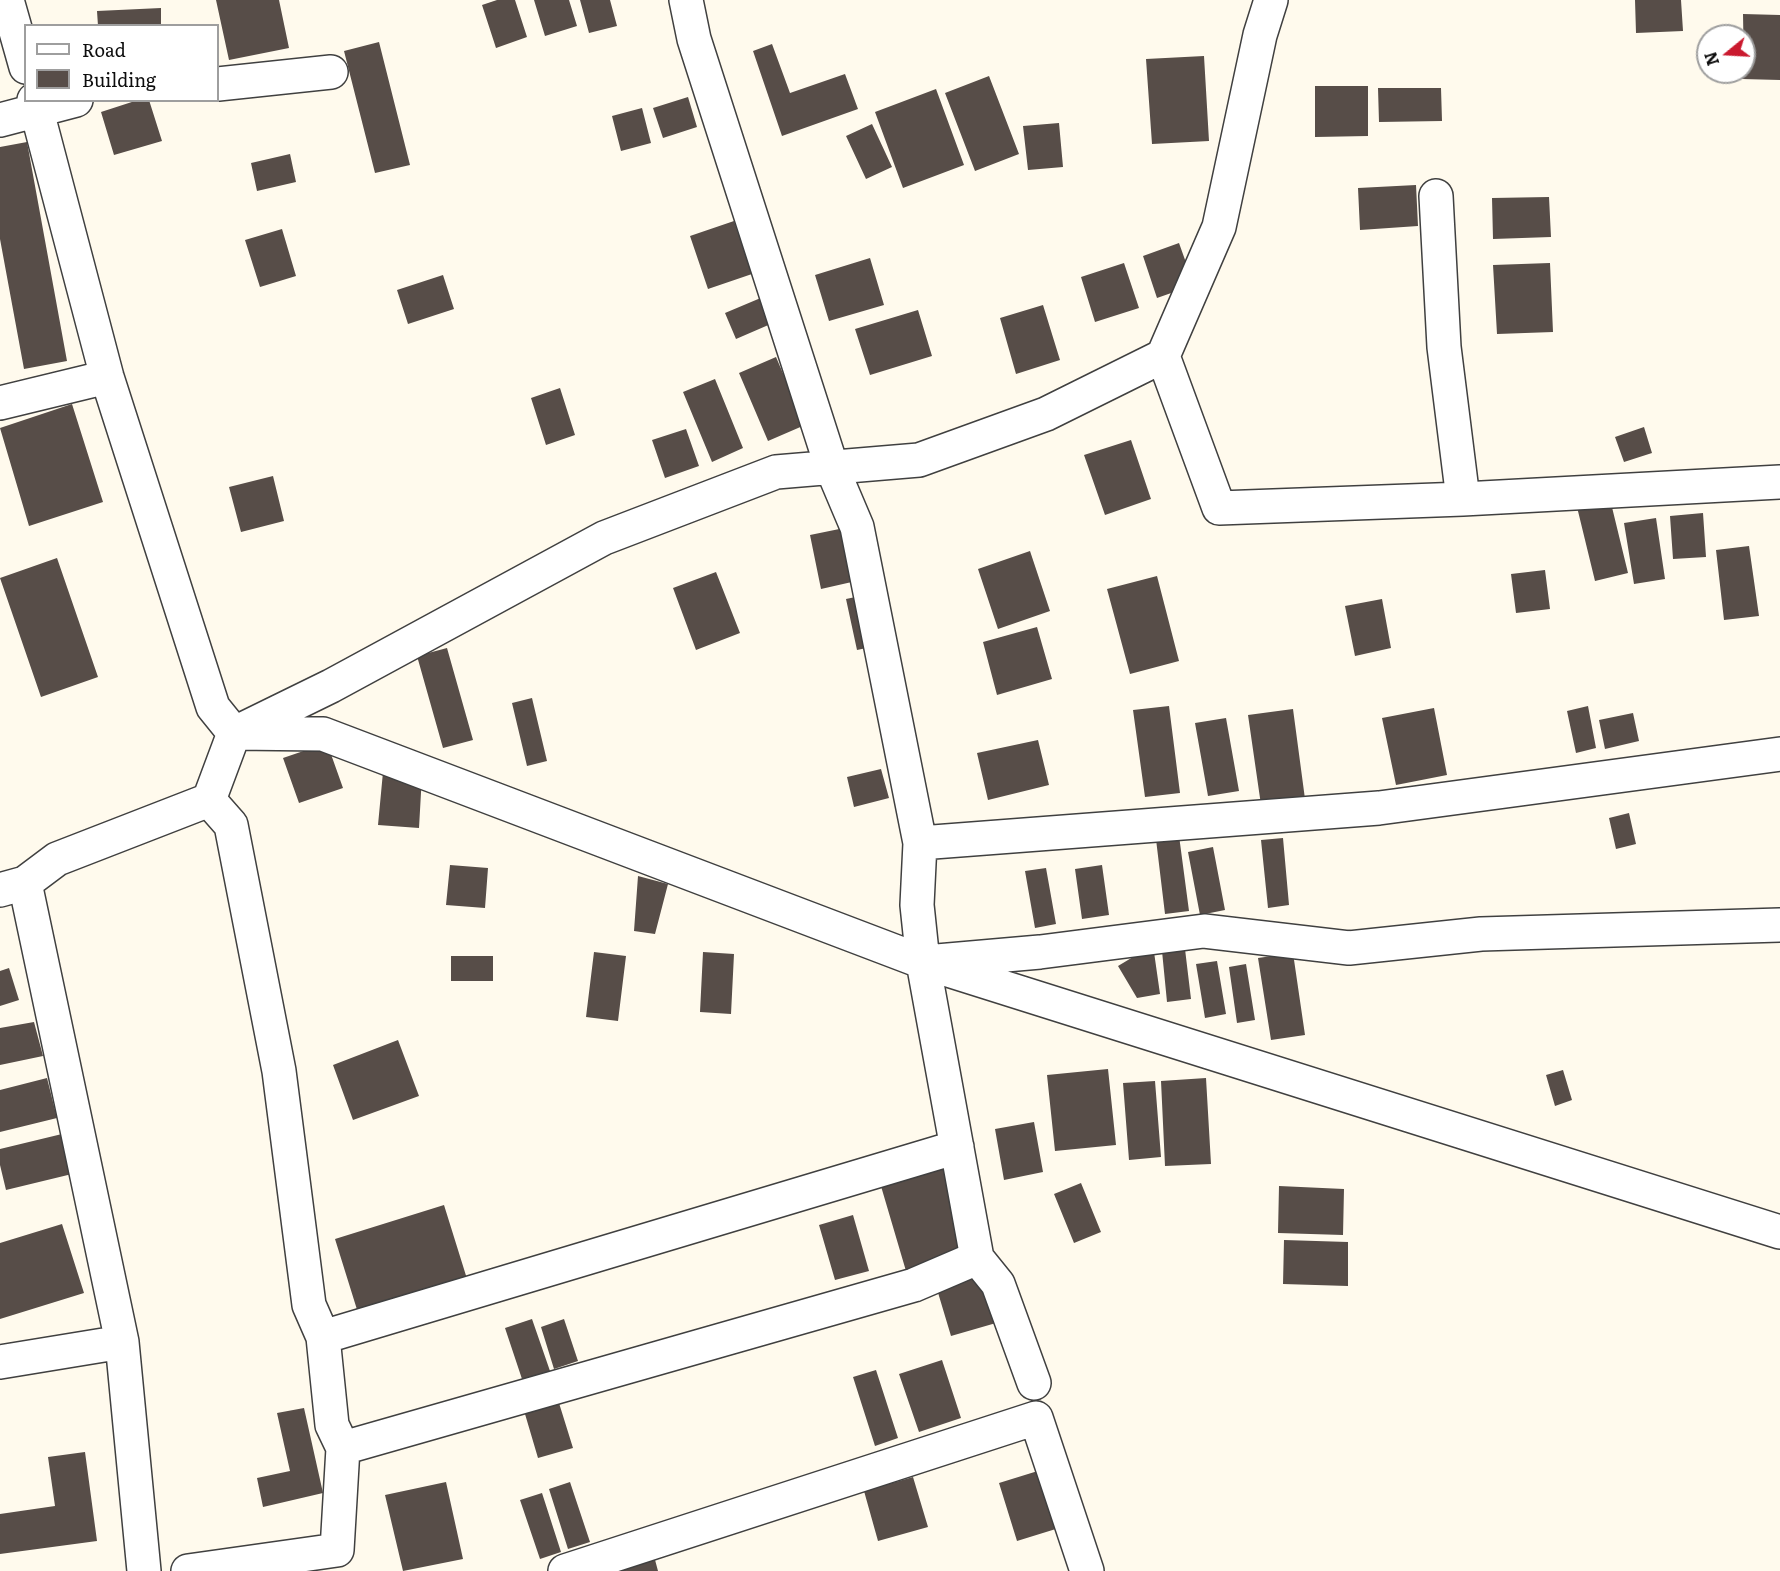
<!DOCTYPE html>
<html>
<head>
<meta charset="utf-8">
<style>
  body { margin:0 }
  #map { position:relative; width:1780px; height:1571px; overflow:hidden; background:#fffaed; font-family:Literata,serif }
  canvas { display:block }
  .legend { position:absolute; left:24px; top:24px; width:195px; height:78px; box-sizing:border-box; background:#fff; border:2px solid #9e9e9e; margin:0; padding:8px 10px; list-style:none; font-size:18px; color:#0d0d0d }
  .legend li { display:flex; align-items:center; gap:12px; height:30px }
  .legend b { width:30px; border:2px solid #9e9e9e }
  .north { position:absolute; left:1696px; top:24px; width:60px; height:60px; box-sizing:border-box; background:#fff; border:2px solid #9e9e9e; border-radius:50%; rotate:252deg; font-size:16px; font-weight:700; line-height:24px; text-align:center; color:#0d0d0d }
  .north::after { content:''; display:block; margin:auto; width:21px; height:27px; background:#ca192e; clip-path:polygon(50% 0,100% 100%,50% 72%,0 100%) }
</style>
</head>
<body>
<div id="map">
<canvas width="1780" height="1571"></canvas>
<ul class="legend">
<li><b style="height:8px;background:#fff"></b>Road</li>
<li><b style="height:16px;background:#574d48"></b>Building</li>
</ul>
<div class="north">N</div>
</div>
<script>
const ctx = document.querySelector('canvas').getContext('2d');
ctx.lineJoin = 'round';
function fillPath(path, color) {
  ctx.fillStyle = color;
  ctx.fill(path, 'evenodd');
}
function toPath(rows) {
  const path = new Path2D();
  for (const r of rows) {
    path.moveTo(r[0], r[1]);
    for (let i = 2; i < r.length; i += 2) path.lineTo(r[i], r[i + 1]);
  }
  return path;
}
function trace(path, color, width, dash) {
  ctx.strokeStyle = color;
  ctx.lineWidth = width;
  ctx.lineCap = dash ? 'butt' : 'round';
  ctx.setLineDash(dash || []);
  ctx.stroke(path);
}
fillPath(toPath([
  [216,0,279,0,289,48,229,60],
  [497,0,515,0,527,37,496,48,482,5],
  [534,0,569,0,577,26,545,36],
  [580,0,610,0,617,26,589,33],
  [1635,0,1681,0,1683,31,1636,33],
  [161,8,161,26,98,26,97,11],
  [1743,14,1780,15,1780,80,1742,79,1742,72,1744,72],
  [379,42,410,165,375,173,344,51],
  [772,44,790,93,845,74,858,109,782,136,753,51],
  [1204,56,1209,141,1152,144,1146,59],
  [989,76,1019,154,975,171,945,93],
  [1315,86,1368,86,1368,136,1315,137],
  [1378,88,1441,88,1442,121,1379,122],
  [936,89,964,165,903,188,875,112],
  [688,97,697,127,663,138,653,108],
  [138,100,149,100,162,141,114,155,101,112],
  [642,108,651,143,621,151,612,116],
  [1059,123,1063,167,1028,170,1023,126],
  [872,124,892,167,866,179,846,136],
  [27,142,67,361,24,369,0,239,0,147],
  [290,154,296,182,257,191,251,163],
  [1416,185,1418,226,1360,230,1358,188],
  [1549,197,1551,237,1493,239,1492,198],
  [734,221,752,274,708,289,690,236],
  [282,229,296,276,260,287,245,240],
  [1179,243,1194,285,1157,298,1143,256],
  [870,258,884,305,829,321,815,275],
  [1124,263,1139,308,1095,322,1081,277],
  [1550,263,1553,332,1497,334,1493,265],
  [443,275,454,309,408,324,397,290],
  [763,297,773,323,736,339,725,313],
  [1043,305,1060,360,1016,374,1000,318],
  [918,310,932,356,870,375,855,329],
  [776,357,805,425,768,441,739,373],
  [715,379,743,448,712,462,683,392],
  [560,388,575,435,546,445,531,398],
  [72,404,103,502,29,526,0,428],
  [1644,427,1652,453,1624,462,1615,437],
  [686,429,699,466,665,478,652,440],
  [1131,440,1151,499,1105,515,1084,455],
  [273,476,284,521,241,532,229,487],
  [1610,499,1628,573,1595,581,1577,507],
  [1703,513,1706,557,1673,559,1670,516],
  [1656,518,1665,579,1634,584,1624,523],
  [854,526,865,579,821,589,810,535],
  [1749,546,1759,616,1724,620,1716,550],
  [1030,551,1050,611,998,629,978,569],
  [57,558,98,677,41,697,0,578],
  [1545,570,1550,609,1516,613,1511,574],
  [716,572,740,633,696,650,673,588],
  [1157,576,1179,661,1130,674,1107,589],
  [865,595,876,646,857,650,846,599],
  [1382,599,1391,648,1355,656,1345,606],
  [1037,627,1052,679,997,695,983,642],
  [447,648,473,740,443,748,417,656],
  [532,698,547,761,527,766,512,703],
  [1169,706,1180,793,1145,797,1133,710],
  [1588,706,1596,748,1576,753,1567,711],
  [1434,708,1447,775,1396,785,1382,718],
  [1293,709,1305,799,1261,805,1248,715],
  [1633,713,1639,741,1605,749,1599,720],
  [1226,718,1239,791,1208,796,1195,723],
  [1038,740,1049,785,988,800,977,753],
  [327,743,343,788,299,803,283,758],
  [881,769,889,798,854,807,847,777],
  [383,772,422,775,419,828,378,825],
  [1629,813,1636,844,1616,849,1609,818],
  [1178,828,1189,911,1165,914,1155,831],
  [1283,838,1289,905,1268,908,1261,840],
  [1213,847,1225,910,1200,915,1188,852],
  [450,865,488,868,485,908,446,905],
  [1102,865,1109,915,1082,919,1075,869],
  [1046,868,1056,924,1035,928,1025,871],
  [638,876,668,884,655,934,634,931],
  [1153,945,1160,994,1137,998,1118,966],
  [1185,949,1191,999,1167,1002,1162,951],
  [594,952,626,956,618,1021,586,1017],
  [703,952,734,954,731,1014,700,1012],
  [1293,953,1305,1035,1271,1040,1258,958],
  [451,956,493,956,493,981,451,981],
  [1217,961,1226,1014,1205,1018,1196,964],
  [1246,964,1255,1020,1237,1023,1229,967],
  [9,968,19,1000,0,1006,0,971],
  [34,1022,43,1056,0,1065,0,1028],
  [398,1040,419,1096,353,1120,333,1065],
  [1108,1069,1116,1145,1055,1151,1047,1075],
  [1563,1070,1572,1100,1555,1106,1546,1075],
  [47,1078,57,1118,0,1132,0,1090],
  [1206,1078,1211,1164,1165,1166,1161,1081],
  [1155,1081,1161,1157,1129,1160,1123,1083],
  [1034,1122,1043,1172,1004,1180,995,1129],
  [62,1134,72,1174,6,1190,0,1165,0,1149],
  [941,1157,970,1252,906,1271,878,1176],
  [1081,1183,1101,1232,1074,1243,1054,1194],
  [1279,1186,1344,1189,1343,1235,1278,1233],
  [444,1205,468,1282,359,1316,335,1239],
  [853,1215,869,1271,835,1280,819,1225],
  [62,1224,84,1293,0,1319,0,1243],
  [1284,1240,1348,1242,1348,1286,1283,1284],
  [981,1273,996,1323,951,1336,936,1286],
  [532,1319,550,1371,522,1379,505,1328],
  [564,1319,578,1361,554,1369,541,1327],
  [942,1360,961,1418,919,1432,899,1374],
  [876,1370,898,1438,875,1446,853,1377],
  [559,1403,573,1448,538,1458,525,1414],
  [304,1408,323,1493,263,1507,257,1478,290,1471,277,1413],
  [85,1452,97,1541,0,1554,0,1514,55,1506,48,1457],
  [1041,1470,1059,1528,1017,1541,999,1483],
  [913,1477,928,1527,878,1541,864,1491],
  [446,1482,463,1559,403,1571,385,1495],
  [570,1482,590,1542,568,1549,549,1489],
  [542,1493,561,1552,540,1559,520,1500],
  [654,1556,658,1571,599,1571]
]), '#574d48');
const minor = toPath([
  [7,0,26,67],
  [686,0,694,39,832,468,857,527,920,843,917,905,923,962,977,1258,998,1284,1034,1383],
  [218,84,331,72],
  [34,100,107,377,213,707,234,733,209,800,231,825,279,1071,309,1305,323,1337,332,1425,343,1448,337,1550,188,1571],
  [0,120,76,100],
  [1436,196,1444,347,1463,499],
  [1163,356,1219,508,1463,499,1780,482],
  [0,403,107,377],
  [234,733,323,734,923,962,1780,1232],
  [235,733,331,686,604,538,776,472,919,460,1046,414,1163,356,1219,227,1260,35,1271,0],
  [920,843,1379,808,1780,754],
  [25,883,122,1342,144,1571],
  [0,890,25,883,57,859,209,800],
  [937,961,1040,952,1204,931,1349,948,1481,934,1780,925],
  [323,1337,957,1147],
  [0,1362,122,1342],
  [343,1448,914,1285,977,1258],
  [565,1571,1036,1418,1087,1571]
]);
trace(minor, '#404040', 36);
trace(minor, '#fff', 33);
</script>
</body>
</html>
